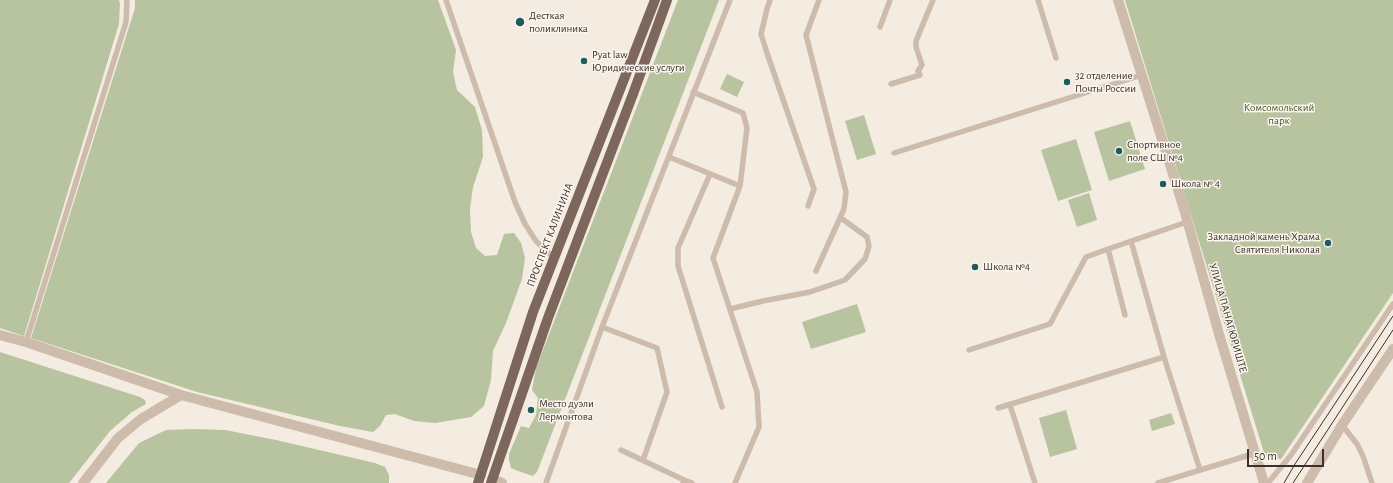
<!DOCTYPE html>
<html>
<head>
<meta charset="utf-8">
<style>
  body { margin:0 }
  #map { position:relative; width:1393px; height:483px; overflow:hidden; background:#f4ebe1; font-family:"Alegreya Sans",sans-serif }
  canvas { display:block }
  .scale { position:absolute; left:1247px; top:449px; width:77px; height:18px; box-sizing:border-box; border:2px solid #3b302b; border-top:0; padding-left:5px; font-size:12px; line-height:14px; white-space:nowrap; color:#3b302b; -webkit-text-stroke:3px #fbf5ee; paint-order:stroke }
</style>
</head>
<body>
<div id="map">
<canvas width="1393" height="483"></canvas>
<div class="scale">50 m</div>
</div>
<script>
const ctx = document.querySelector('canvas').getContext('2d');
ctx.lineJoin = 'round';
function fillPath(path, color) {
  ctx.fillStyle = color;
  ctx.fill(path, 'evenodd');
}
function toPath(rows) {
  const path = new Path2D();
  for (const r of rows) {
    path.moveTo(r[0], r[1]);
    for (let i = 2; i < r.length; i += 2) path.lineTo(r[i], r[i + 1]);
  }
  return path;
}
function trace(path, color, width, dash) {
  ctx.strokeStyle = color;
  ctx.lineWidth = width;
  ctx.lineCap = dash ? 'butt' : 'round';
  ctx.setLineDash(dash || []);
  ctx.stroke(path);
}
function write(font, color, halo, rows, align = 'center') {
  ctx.font = font + ' "Alegreya Sans",sans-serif';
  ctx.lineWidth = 3;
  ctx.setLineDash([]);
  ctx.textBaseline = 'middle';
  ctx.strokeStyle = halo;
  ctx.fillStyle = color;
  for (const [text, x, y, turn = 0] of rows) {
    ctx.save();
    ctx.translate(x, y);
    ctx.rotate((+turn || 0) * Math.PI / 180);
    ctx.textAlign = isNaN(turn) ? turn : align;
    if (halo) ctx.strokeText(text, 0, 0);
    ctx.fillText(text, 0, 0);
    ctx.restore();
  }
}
fillPath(toPath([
  [0,0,119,0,120,3,119,24,24,336,0,328],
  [135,0,438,0,456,50,453,72,457,90,475,107,482,130,483,157,473,187,470,209,471,232,476,248,485,256,497,255,504,234,514,233,521,243,525,258,522,279,506,323,493,351,491,380,484,406,471,417,435,423,414,421,395,414,386,415,380,426,373,432,340,426,197,392,31,338,135,8],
  [678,0,719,0,537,472,533,476,518,471,511,468,509,460,509,454,521,426,529,428,536,415,538,398,532,390,536,368],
  [1125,0,1393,0,1393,293,1281,459,1265,456],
  [727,74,744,82,737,97,720,89],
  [864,115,876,154,857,160,845,121],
  [1130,121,1145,169,1109,181,1094,132],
  [1076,139,1092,190,1058,201,1041,150],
  [1089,193,1097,220,1077,227,1068,200],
  [857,304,866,332,811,349,802,322],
  [0,352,140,397,145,400,146,404,132,412,110,431,69,483,0,483],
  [1066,410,1077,449,1050,457,1039,418],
  [1171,413,1175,424,1152,431,1149,420],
  [193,429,225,430,276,440,375,463,385,467,389,475,389,483,106,483,139,443,166,430]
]), '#b8c4a0');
trace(toPath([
  [446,0,515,202,525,224,536,241,554,258],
  [770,0,767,9,761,34,767,53,814,189,808,206],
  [1038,0,1056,58],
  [880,27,890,0],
  [891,84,920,75,918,71,922,65,916,47,916,41,933,0],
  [693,92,743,113,747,128,740,186,713,258,757,392,759,427,735,483],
  [894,153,1142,75],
  [669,157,740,186],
  [710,174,678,248,678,266,722,407],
  [1131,241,1164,357,1200,470],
  [816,271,844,209,846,192,806,35,819,0],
  [730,309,763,301,810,292,845,280,865,259,869,246,867,237,841,218],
  [1125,315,1108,249,1187,222],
  [602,327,657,348,667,392,643,460],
  [26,342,126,22,127,0],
  [969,350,1050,324,1086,257,1108,249],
  [1010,405,1035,483],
  [998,408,1164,357],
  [1342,425,1357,444,1363,456,1372,483],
  [621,450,684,480,683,483],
  [684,480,692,483],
  [546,483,602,327,730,0],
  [1158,483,1256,453],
  [1268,483,1291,455,1393,304]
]), '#cdbbac', 5.5);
trace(toPath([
  [0,335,26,342,181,395,481,475],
  [83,483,118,438,141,419,181,395]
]), '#cdbbac', 10);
trace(toPath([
  [1118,0,1184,209,1219,334,1264,483],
  [492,479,502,483],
  [1307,483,1342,425,1393,349]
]), '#cdbbac', 10);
trace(toPath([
  [478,483,533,312,655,0],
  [491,483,548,318,633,94,667,0]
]), '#7d675c', 10);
trace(toPath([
  [1284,483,1295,464,1393,316],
  [1293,483,1393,330]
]), '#3b302b', 1);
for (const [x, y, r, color] of [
  [520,22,5,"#1f5a5e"],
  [584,61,4,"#1f5a5e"],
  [1067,82,4,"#1f5a5e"],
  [1119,151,4,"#1f5a5e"],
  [1163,184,4,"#1f5a5e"],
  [1328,243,4,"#1f5a5e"],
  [975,267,4,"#1f5a5e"],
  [531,410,4,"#1f5a5e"]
]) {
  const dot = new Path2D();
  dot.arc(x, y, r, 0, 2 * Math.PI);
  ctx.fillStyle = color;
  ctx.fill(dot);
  trace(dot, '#fbf5ee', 1.5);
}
write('11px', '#3b302b', '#fbf5ee', [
  ["Десткая",529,16],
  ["поликлиника",529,29],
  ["Pyat law",592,55],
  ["Юридические услуги",592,68],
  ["32 отделение",1075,76],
  ["Почты России",1075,89],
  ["Спортивное",1127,145],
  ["поле СШ №4",1127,158],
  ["Школа № 4",1171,184],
  ["Закладной камень Храма",1320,237,"right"],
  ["Святителя Николая",1320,250,"right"],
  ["Школа №4",983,267],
  ["Место дуэли",539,404],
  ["Лермонтова",539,417]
], 'left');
write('11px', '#4a5a2e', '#fbf5ee', [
  ["Комсомольский",1279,108],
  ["парк",1279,121]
]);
write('11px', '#3b302b', '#fbf5ee', [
  ["ПРОСПЕКТ КАЛИНИНА",550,235,-69],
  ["УЛИЦА ПАНАГЮРИШТЕ",1228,318,74]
]);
</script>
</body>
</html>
